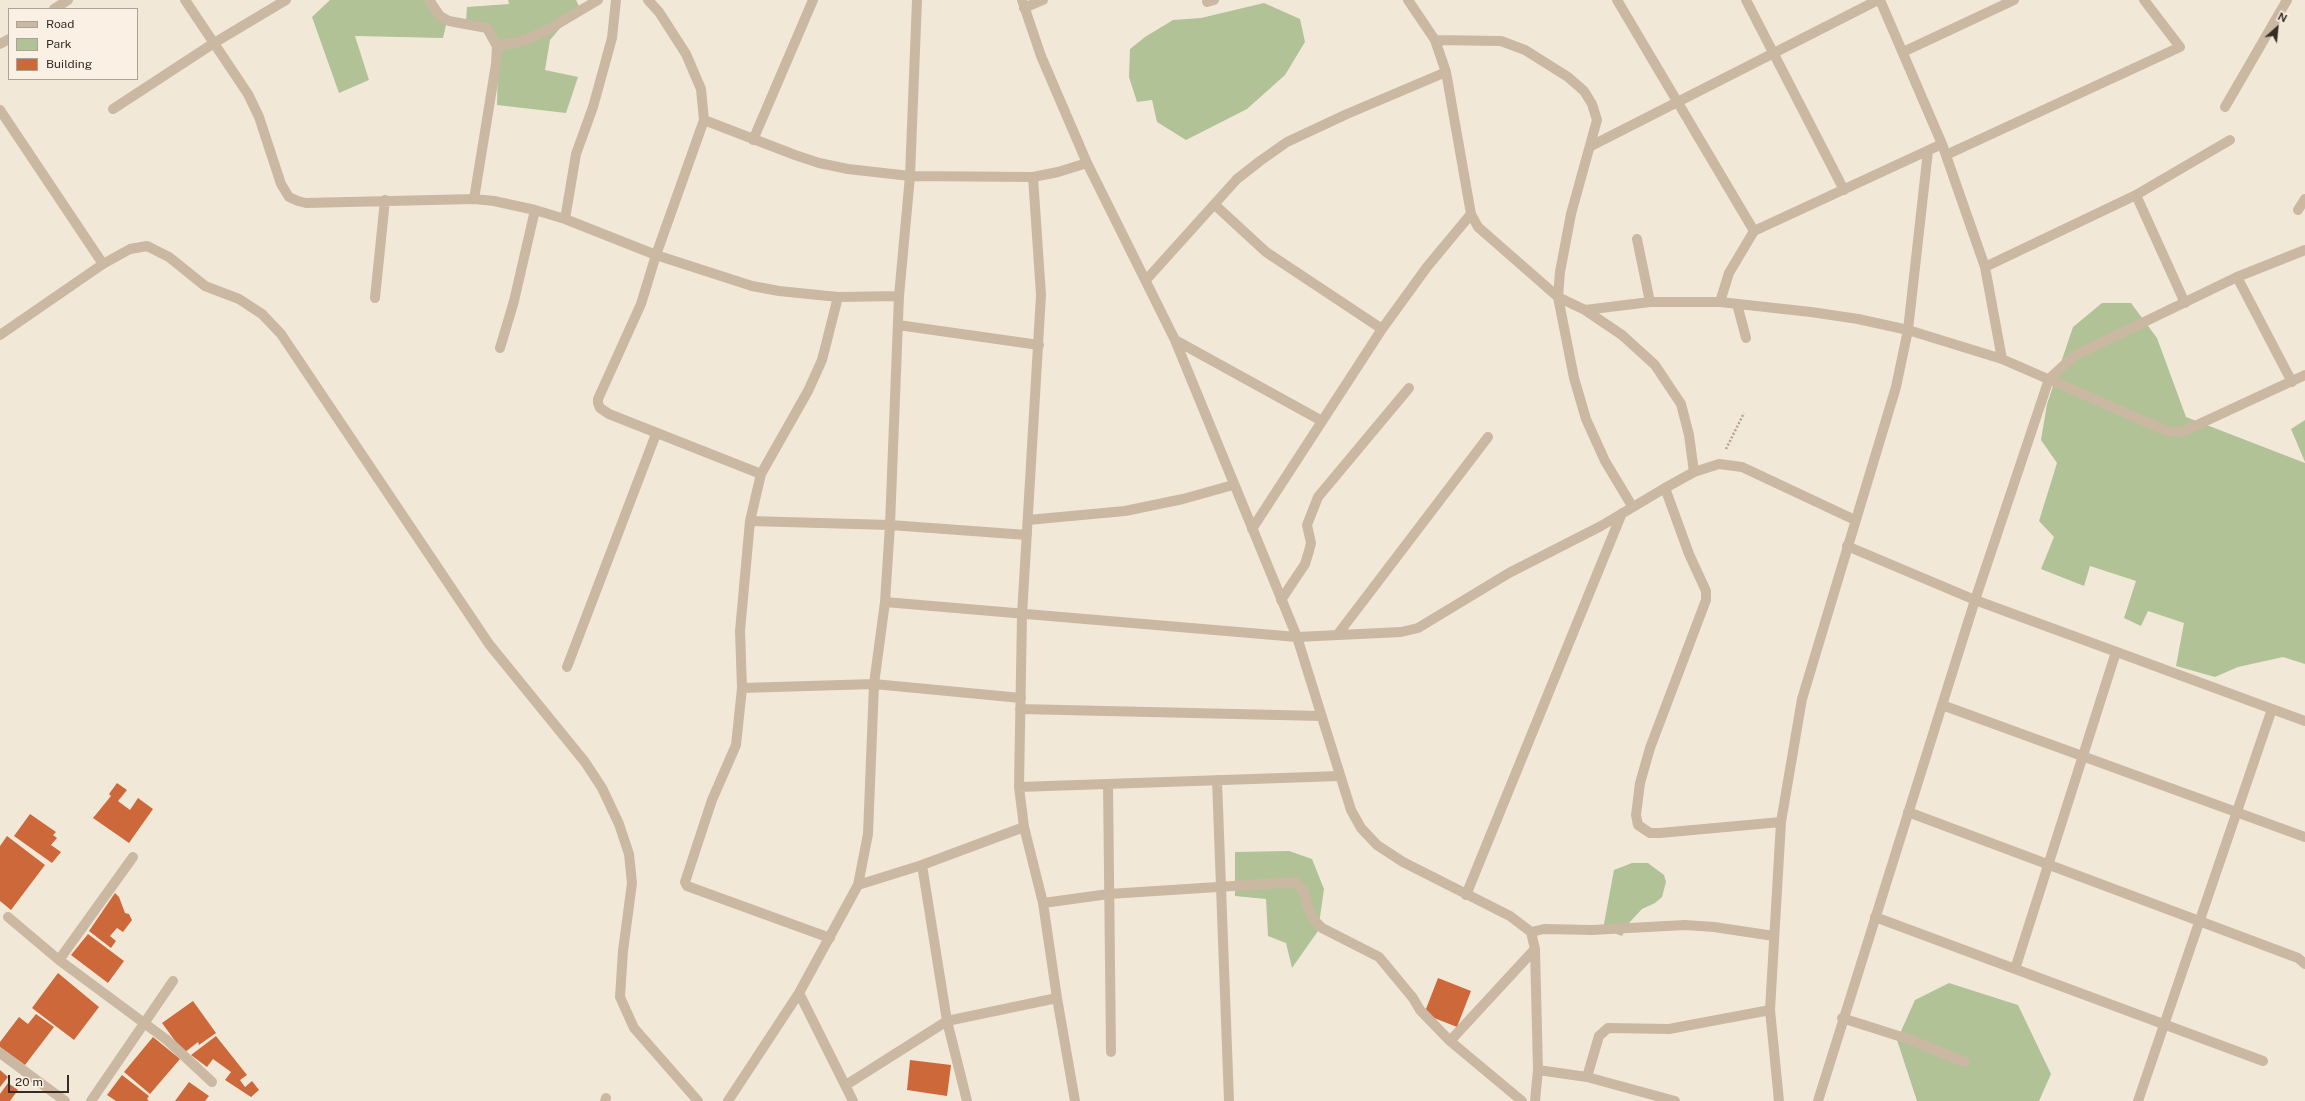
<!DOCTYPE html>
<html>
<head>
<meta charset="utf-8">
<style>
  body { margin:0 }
  #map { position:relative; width:2305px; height:1101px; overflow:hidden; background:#f2e8d8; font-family:"Public Sans",sans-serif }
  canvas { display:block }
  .legend { position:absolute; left:8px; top:8px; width:130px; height:72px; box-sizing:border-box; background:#faf1e4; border:1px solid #aca298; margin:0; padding:5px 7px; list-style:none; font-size:12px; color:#362c26 }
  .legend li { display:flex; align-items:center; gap:8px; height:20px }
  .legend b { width:20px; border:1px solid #aca298 }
  .north { position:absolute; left:2257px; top:8px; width:40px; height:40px; -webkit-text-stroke:3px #faf1e4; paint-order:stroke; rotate:27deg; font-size:11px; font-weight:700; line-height:16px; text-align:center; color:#362c26 }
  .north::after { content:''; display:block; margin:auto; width:14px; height:18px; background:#362c26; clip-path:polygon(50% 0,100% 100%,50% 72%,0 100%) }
  .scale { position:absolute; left:8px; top:1075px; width:61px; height:18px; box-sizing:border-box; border:2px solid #362c26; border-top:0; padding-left:5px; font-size:12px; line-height:14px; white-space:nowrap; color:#362c26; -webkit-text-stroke:3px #faf1e4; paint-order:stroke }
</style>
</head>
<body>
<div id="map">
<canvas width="2305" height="1101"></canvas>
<ul class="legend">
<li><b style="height:5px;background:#cbb8a3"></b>Road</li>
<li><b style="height:11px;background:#b1c297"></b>Park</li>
<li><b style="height:11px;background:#cd683b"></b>Building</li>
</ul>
<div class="north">N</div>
<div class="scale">20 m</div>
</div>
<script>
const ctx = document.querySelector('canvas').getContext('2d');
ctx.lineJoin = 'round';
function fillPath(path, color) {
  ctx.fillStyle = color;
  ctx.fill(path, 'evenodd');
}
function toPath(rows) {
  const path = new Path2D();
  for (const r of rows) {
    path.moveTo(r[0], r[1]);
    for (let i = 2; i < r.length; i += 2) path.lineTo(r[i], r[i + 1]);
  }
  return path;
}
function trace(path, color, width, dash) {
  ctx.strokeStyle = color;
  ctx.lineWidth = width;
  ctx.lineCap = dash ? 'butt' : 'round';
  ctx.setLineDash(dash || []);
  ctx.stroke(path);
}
fillPath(toPath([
  [330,0,435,0,447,21,443,38,355,36,369,80,339,93,312,17],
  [508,0,576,0,579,6,550,40,545,70,578,77,566,113,497,105,498,69,487,30,466,20,467,7,509,4],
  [1264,3,1300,19,1305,42,1285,75,1247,109,1186,140,1157,122,1152,100,1137,102,1129,77,1130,49,1145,37,1173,20,1201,18],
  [2102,303,2131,303,2157,338,2186,417,2305,463,2305,664,2283,657,2238,667,2215,677,2176,666,2184,623,2148,611,2141,626,2124,618,2136,581,2090,566,2084,586,2041,569,2054,537,2039,521,2057,463,2041,440,2047,404,2073,327],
  [2305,420,2305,462,2291,429],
  [1289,851,1312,859,1324,889,1318,931,1292,968,1286,943,1268,936,1266,899,1235,896,1235,852],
  [1632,863,1648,863,1664,875,1666,882,1662,897,1655,903,1642,909,1629,923,1622,936,1603,929,1614,870],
  [1949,983,2018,1005,2051,1074,2039,1101,1917,1101,1897,1040,1915,1000]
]), '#b1c297');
fillPath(toPath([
  [117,783,127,790,118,801,130,810,138,798,153,809,129,843,93,818,111,796,109,794],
  [30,814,56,832,53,835,57,838,51,845,61,852,52,863,14,836],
  [7,836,45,865,11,910,0,901,0,846],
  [115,893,119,897,125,913,129,914,132,920,123,932,117,928,110,936,116,941,111,948,89,931],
  [88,934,124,961,108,983,71,955],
  [58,973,99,1007,74,1040,32,1008],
  [1438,978,1471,991,1457,1027,1424,1014],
  [193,1001,216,1033,199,1045,198,1042,184,1053,162,1023],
  [36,1014,54,1027,25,1065,0,1047,0,1042,19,1017,28,1024],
  [216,1036,247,1075,240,1080,245,1087,252,1081,259,1090,251,1097,225,1080,231,1072,213,1059,207,1067,191,1055],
  [153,1037,180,1059,150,1094,124,1072],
  [910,1060,951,1065,947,1096,907,1090],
  [0,1070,8,1077,0,1087],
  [122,1075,149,1096,147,1099,149,1101,116,1101,107,1095],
  [189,1082,209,1096,205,1101,175,1101],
  [8,1083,18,1090,10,1101,0,1101,0,1094]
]), '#cd683b');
trace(toPath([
  [1726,449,1744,413]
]), '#b7a28d', 2.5, [2, 2]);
trace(toPath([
  [185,0,248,94,259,117,281,184,289,197,298,201,306,203,474,199,494,201,535,210,565,219,656,255,752,286,779,291,838,297,899,296],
  [429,0,440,16,449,21,487,28,497,46,496,64,474,199],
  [648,0,659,12,686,54,701,89,704,120,656,255,641,304,598,399,598,403,600,408,609,414,761,474],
  [1022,0,1041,56,1087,163,1175,340,1297,637,1351,810,1361,828,1377,845,1403,862,1510,916,1531,932,1535,949,1538,1070,1535,1101],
  [1408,0,1435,40,1446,72,1471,214,1478,227,1558,297,1585,310,1622,335,1655,365,1681,404,1689,435,1694,472],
  [1617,0,1754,231],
  [1746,0,1844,190],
  [1880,0,1942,144,1985,267,2002,359],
  [1207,2,1214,0],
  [1024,8,1043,0],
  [54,9,68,0],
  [1435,40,1501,41,1525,50,1568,77,1584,91,1592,104,1597,120,1571,214,1560,272,1558,297,1574,378,1586,419,1605,461,1632,506],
  [0,44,9,39],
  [497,46,522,41,544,32,598,0],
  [1903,52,2014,0],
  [2225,107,2287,0],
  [113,109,214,43,286,0],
  [0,110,103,264],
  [704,120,795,155,819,163,848,169,910,176,1033,177,1058,172,1087,163],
  [753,140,813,0],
  [1591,146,1878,0],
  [1946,155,2180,47,2144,0],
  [1033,177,1041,295,1022,615,1019,787,1024,827,1043,903,1057,998,1075,1101],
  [2136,195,2185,303],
  [1215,205,1266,252,1382,329],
  [2298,210,2305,199],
  [565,219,576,154,593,107,612,38,616,0],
  [1637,239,1650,302],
  [1985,267,2136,195,2230,140],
  [2237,277,2292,382],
  [1146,280,1237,179,1260,161,1287,142,1347,114,1446,72],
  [375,298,385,200],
  [1720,302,1729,273,1754,231,1942,144],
  [1737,304,1746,338],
  [1585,310,1650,302,1720,302,1811,312,1858,319,1908,330,2002,359,2167,431,2182,432,2305,375],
  [898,325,1039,345],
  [0,335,103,264,130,249,147,246,169,257,205,286,239,299,262,314,281,334,489,644,585,762,602,788,619,824,629,854,632,883,623,951,620,997,634,1028,698,1101],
  [1175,340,1322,421],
  [500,348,514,301,535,210],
  [1665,488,1689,554,1706,591,1706,600,1650,748,1640,783,1636,815,1638,825,1650,833,1660,833,1781,822],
  [1028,520,1125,511,1183,499,1233,485],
  [750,521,890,525,1027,535],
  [1252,529,1382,329,1427,267,1471,214],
  [1847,546,1975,600,2305,721],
  [1281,600,1305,564,1309,551,1311,543,1307,525,1318,497,1409,388],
  [885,602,1297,637,1401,632,1418,628,1509,573,1601,526,1665,488,1694,472,1719,464,1742,467,1855,520],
  [1338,634,1488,437],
  [567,667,656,434],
  [742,688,874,684,1021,698],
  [1942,705,2305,837],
  [1020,709,1321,716],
  [1217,780,1229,1101],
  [1108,784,1111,1052],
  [1019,787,1340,776],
  [1908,812,2298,958,2305,964],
  [922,865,947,1021,967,1101],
  [858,885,922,865,1024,827],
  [1466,895,1622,513],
  [1043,903,1109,894,1295,882,1304,891,1308,908,1315,921,1322,928,1379,957,1413,998,1420,1010,1450,1041,1522,1101],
  [8,917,59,960,167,1040,212,1082],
  [1875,917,2263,1061],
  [1531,932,1544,929,1592,930,1685,925,1714,927,1774,936],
  [830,938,687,886,685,882,712,800,736,745,742,688,740,631,750,521,761,474,808,391,822,360,838,297],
  [59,960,133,857],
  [2015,969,2116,652],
  [799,993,853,1101],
  [1842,1018,1908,1039,1965,1062],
  [1450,1041,1535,949],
  [0,1053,65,1101],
  [1538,1070,1587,1077,1675,1101],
  [1587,1077,1599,1036,1608,1028,1669,1029,1770,1010],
  [846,1085,947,1021,1057,998],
  [91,1101,173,981],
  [605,1101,606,1098],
  [728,1101,799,993,858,885,868,834,874,684,885,602,890,525,899,296,910,176,917,0],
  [1779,1101,1770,1010,1781,822,1802,699,1896,387,1908,330,1928,151],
  [1818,1101,1975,600,2049,379,2074,356,2237,277,2305,250],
  [2138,1101,2272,709]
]), '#cbb8a3', 10);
</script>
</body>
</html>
